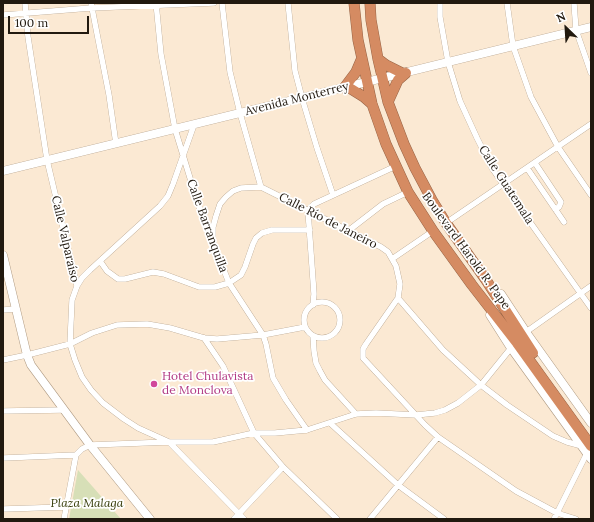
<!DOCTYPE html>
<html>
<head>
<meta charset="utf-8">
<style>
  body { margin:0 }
  #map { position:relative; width:594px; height:522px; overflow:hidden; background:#fbe9d3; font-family:Lora,serif }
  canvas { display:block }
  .frame { position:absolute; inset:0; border:4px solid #21190f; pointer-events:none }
  .north { position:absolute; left:546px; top:8px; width:40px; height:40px; -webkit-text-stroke:3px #fff; paint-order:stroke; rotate:335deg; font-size:11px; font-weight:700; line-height:16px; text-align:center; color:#21190f }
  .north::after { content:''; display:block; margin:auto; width:14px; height:18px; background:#21190f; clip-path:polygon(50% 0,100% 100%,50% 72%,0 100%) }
  .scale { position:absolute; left:8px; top:16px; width:81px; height:18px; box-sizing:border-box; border:2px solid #21190f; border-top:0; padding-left:5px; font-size:12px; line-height:14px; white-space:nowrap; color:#21190f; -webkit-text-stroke:3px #fff; paint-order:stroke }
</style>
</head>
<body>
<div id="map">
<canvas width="594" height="522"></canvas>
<div class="frame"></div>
<div class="north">N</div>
<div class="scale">100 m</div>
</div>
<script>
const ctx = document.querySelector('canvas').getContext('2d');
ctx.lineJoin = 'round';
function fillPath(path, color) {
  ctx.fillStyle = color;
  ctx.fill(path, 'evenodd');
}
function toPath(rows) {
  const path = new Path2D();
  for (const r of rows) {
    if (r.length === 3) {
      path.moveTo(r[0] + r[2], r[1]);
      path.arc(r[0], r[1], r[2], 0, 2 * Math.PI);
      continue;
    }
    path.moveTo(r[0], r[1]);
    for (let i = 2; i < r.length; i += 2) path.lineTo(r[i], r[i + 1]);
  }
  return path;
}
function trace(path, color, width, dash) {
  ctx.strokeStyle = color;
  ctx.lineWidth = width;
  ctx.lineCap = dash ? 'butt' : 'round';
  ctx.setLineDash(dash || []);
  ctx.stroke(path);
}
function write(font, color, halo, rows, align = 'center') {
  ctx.font = font + ' Lora,serif';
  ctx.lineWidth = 3.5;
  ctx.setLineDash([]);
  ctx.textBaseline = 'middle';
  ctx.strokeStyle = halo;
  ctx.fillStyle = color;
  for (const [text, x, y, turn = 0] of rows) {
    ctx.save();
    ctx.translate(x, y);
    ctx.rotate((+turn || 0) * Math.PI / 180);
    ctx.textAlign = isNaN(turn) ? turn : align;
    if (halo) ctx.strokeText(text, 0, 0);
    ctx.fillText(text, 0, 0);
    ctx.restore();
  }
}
fillPath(toPath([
  [78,470,121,519,69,519]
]), '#d7dfb7');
const street = toPath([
  [25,3,28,37,47,160,77,286,72,300,70,344,75,360,82,377,91,390,103,403,124,419,138,428,169,442,244,519],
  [91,3,109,95,116,144],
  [156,3,161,54,175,129,198,204,229,283,263,335,266,344,273,378,286,400,307,430],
  [222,3,230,72,240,113,261,187,381,247,388,252,396,266,400,284,398,298,366,344,363,349,363,358,425,425,438,437,516,491,557,513,576,519],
  [288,3,295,71,302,98,317,148,333,195],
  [440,3,440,17,448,62,460,101,477,138,492,168,503,184,591,308],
  [507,3,513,46,531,97,558,147,591,195],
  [574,3,576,30,591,73],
  [3,15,91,8,214,3],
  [535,163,561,202,559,207,555,209],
  [527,168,564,222],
  [446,223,591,124],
  [348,231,383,204,408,192],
  [213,239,213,227,216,216,220,204,226,197,233,191,241,188,261,187],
  [392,259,433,231],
  [100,261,107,271,118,279,125,279,153,272,164,274,199,287,215,287,229,283,241,275,245,267,253,244,256,238,262,233,272,230,310,230],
  [77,286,82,278,90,270,160,206,168,196,173,184,194,125],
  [398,298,443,350,481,385,507,405,553,436,567,442,582,446],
  [322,320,18],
  [313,305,314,294,308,211,310,208,314,204,396,166],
  [3,310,16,309],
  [526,332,591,286],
  [313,336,314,351,316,363,320,371,325,380,356,414],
  [204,338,223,366,254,433,283,467,337,519],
  [3,360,27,355,70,344,92,333,117,325,147,324,170,328,204,338,217,339,263,335,305,327],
  [3,411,64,410],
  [330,423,398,485,444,519],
  [3,458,76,455],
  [3,509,66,507],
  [64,519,76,455,82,449,90,445,169,442,213,442,254,433,275,433,307,430,356,414,376,413,416,415,435,413,445,410,458,403,481,385,511,348],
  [234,519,283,467],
  [370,519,438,437],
  [554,519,587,453]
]);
const secondary = toPath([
  [3,171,591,27],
  [3,255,27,355,31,365,90,445,150,519],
  [501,294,526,332,591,423],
  [490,315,511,348,591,459]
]);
const highway = toPath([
  [354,3,358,40,372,104,386,144,408,192,433,231,472,285,517,343,591,446],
  [370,3,371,20,378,59,388,102,404,144,415,168,432,200,446,223,486,280,533,353],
  [378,59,386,65,402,73],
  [348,87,364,97,372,104],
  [344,88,356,72,362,58],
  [388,102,398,80,406,73]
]);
trace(street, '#ae9980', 6);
trace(secondary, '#ae9980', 9);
trace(highway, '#966345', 11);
trace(street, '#fff', 5.5);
trace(secondary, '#fff', 8);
trace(highway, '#d58b62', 10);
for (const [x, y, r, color] of [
  [154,384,4,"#d1479c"]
]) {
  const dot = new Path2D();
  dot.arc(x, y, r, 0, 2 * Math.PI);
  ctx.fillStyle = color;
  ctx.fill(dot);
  trace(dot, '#fff', 1.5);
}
write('12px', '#21190f', '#fff', [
  ["Avenida Monterrey",297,99,-14],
  ["Calle Guatemala",506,185,57],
  ["Calle Río de Janeiro",328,221,27],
  ["Calle Barranquilla",207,226,70],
  ["Calle Valparaíso",65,239,77],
  ["Boulevard Harold R. Pape",466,251,54]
]);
write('12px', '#b23c85', '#fff', [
  ["Hotel Chulavista",162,377],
  ["de Monclova",162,391]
], 'left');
write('italic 12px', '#343b07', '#fff', [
  ["Plaza Malaga",87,504]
]);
</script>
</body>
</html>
